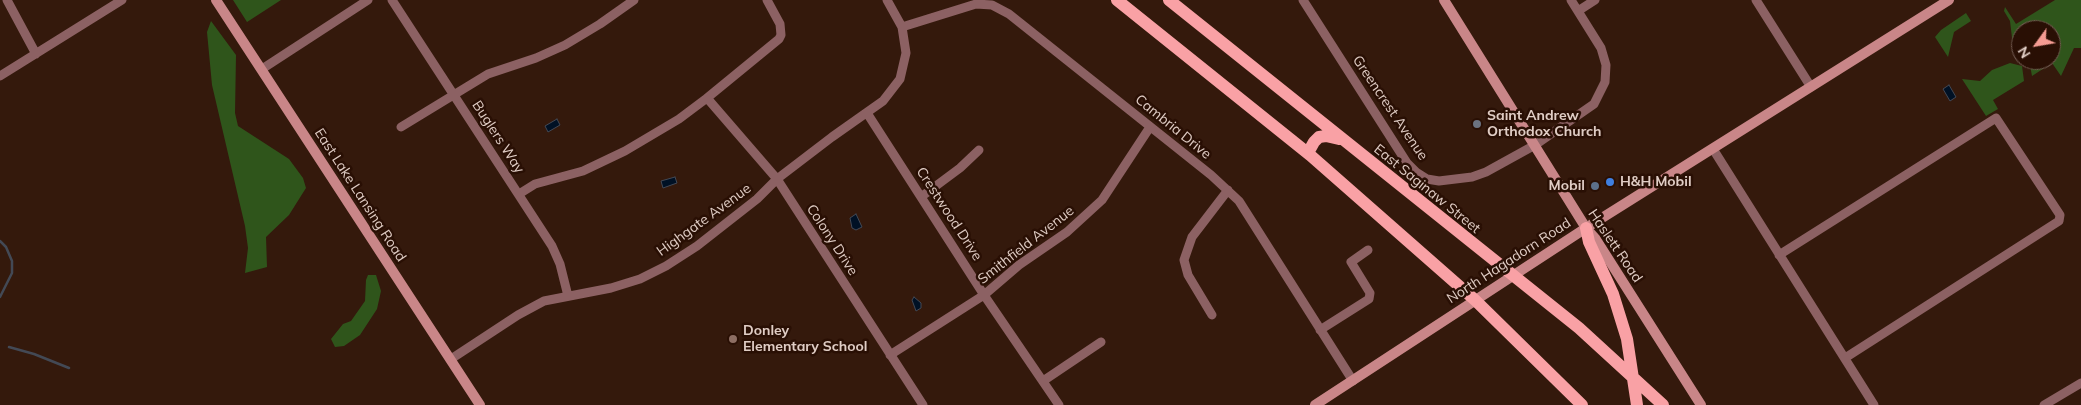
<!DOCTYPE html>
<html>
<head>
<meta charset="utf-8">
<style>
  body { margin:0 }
  #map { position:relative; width:2081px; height:405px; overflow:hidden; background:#34190c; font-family:Mulish,sans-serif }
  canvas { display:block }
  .north { position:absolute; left:2011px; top:20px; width:50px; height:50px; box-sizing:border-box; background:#290f04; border:1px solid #725b51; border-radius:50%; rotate:238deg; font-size:14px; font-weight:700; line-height:20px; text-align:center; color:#e0cdc5 }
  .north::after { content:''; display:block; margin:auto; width:18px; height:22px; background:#f59c93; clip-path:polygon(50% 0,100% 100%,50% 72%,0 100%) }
</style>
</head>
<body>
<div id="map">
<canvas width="2081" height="405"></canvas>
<div class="north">N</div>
</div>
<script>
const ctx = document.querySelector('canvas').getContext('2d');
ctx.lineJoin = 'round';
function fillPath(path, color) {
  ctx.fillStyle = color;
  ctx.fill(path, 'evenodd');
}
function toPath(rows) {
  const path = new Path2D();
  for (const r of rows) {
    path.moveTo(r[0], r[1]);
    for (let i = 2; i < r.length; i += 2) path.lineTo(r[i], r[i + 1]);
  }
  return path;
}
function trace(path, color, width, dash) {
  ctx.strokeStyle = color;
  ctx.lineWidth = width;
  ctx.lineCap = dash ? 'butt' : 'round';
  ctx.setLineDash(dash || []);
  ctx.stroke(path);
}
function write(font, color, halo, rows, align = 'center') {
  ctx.font = font + ' Mulish,sans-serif';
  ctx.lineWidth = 5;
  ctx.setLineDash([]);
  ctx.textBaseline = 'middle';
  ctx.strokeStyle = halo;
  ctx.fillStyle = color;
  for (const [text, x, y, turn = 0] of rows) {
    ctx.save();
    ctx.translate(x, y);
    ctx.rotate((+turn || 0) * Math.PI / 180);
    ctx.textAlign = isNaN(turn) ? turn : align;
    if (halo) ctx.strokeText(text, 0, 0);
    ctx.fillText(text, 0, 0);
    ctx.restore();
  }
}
fillPath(toPath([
  [233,0,281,0,247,22],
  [2055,0,2081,0,2081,48,2074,48,2061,76,2052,63,2032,76,2029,60,2051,60,2051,30,2021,30,2021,50,2013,46,2010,21,2004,11,2005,7,2016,24],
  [1966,13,1971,21,1954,32,1948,57,1935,37,1941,30],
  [211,21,236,55,235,113,238,126,289,159,303,178,306,188,289,215,266,237,267,267,245,273,248,248,245,226,212,85,207,32],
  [2010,63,2022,66,2024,81,1993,100,1998,109,1986,116,1962,79,1980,81,1992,70],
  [368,275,376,275,381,291,377,309,360,335,344,346,335,347,331,339,343,324,351,321,365,301,366,280]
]), '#2f551b');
const water = toPath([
  [1949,85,1956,97,1950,101,1943,89,1949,85],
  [557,119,560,125,548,132,545,126,557,119],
  [675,177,677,183,663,188,661,181,675,177],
  [856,214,862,227,856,230,852,228,850,218,856,214],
  [914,297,921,303,921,308,916,311,912,300,914,297]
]);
fillPath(water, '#001125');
trace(water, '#434955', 1);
trace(toPath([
  [0,241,6,247,12,261,12,273,0,297],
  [9,347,34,354,69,368]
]), '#434955', 2.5);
trace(toPath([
  [7,0,36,54],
  [392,0,552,246,560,264,568,296],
  [1303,0,1407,163,1416,172,1427,179,1439,181,1472,177,1486,172,1535,145,1594,104,1605,82,1606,65,1601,48,1571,0],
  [1756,0,1811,87],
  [1578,11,1595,0],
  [902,27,976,4,992,5,1009,14,1211,175,1239,201,1353,381],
  [262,69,368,0],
  [0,76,122,0],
  [707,98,777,179,923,405],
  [867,113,984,295,1059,405],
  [401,127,488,74,536,58,565,45,600,24,634,0],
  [1713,149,1874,405],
  [519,194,535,184,583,171,625,151,679,119,707,98,779,39,781,35,780,24,767,0],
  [921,197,960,168,979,150],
  [1779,255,1996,118,2060,215,2059,221,1845,358],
  [1212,315,1188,275,1184,260,1192,237,1228,190],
  [1320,330,1369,299,1370,293,1351,262,1368,250],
  [890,355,984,295,1019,265,1067,232,1102,200,1150,127],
  [451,359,518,315,544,301,611,288,640,279,666,266,697,246,757,199,777,179,832,137,883,101,900,79,906,53,902,27,887,0],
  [1043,381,1101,342],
  [2044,405,2081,383]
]), '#8c6163', 9);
trace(toPath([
  [216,0,480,405],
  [1444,0,1586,228,1595,238,1701,405],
  [1315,405,1586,228,1949,0]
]), '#c98688', 10);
trace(toPath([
  [1117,0,1310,155,1475,300,1582,405],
  [1169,0,1579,328,1663,405],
  [1310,155,1309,151,1314,142,1319,137,1326,136,1339,139],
  [1586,228,1589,242,1613,294,1627,339,1637,405]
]), '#f9a1a5', 12);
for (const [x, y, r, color] of [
  [1477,124,5,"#6b7280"],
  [1610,182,5,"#3f7fe0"],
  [1595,186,5,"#5c6f8a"],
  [733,339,5,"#8d6e63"]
]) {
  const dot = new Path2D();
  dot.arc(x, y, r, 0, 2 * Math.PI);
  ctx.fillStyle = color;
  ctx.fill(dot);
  trace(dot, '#290f04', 2);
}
write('14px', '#e0cdc5', '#290f04', [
  ["Greencrest Avenue",1390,108,56],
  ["Cambria Drive",1173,127,39],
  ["Buglers Way",498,137,57],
  ["East Saginaw Street",1427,189,39],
  ["East Lake Lansing Road",360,195,57],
  ["Crestwood Drive",949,214,57],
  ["Highgate Avenue",704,220,-36],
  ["Colony Drive",832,240,57],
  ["Smithfield Avenue",1026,245,-38],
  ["Haslett Road",1615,246,56],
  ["North Hagadorn Road",1509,261,-33]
]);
write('bold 14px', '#e0cdc5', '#290f04', [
  ["Saint Andrew",1487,116],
  ["Orthodox Church",1487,132],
  ["H&H Mobil",1620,182],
  ["Mobil",1585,186,"right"],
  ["Donley",743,331],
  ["Elementary School",743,347]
], 'left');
</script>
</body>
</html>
